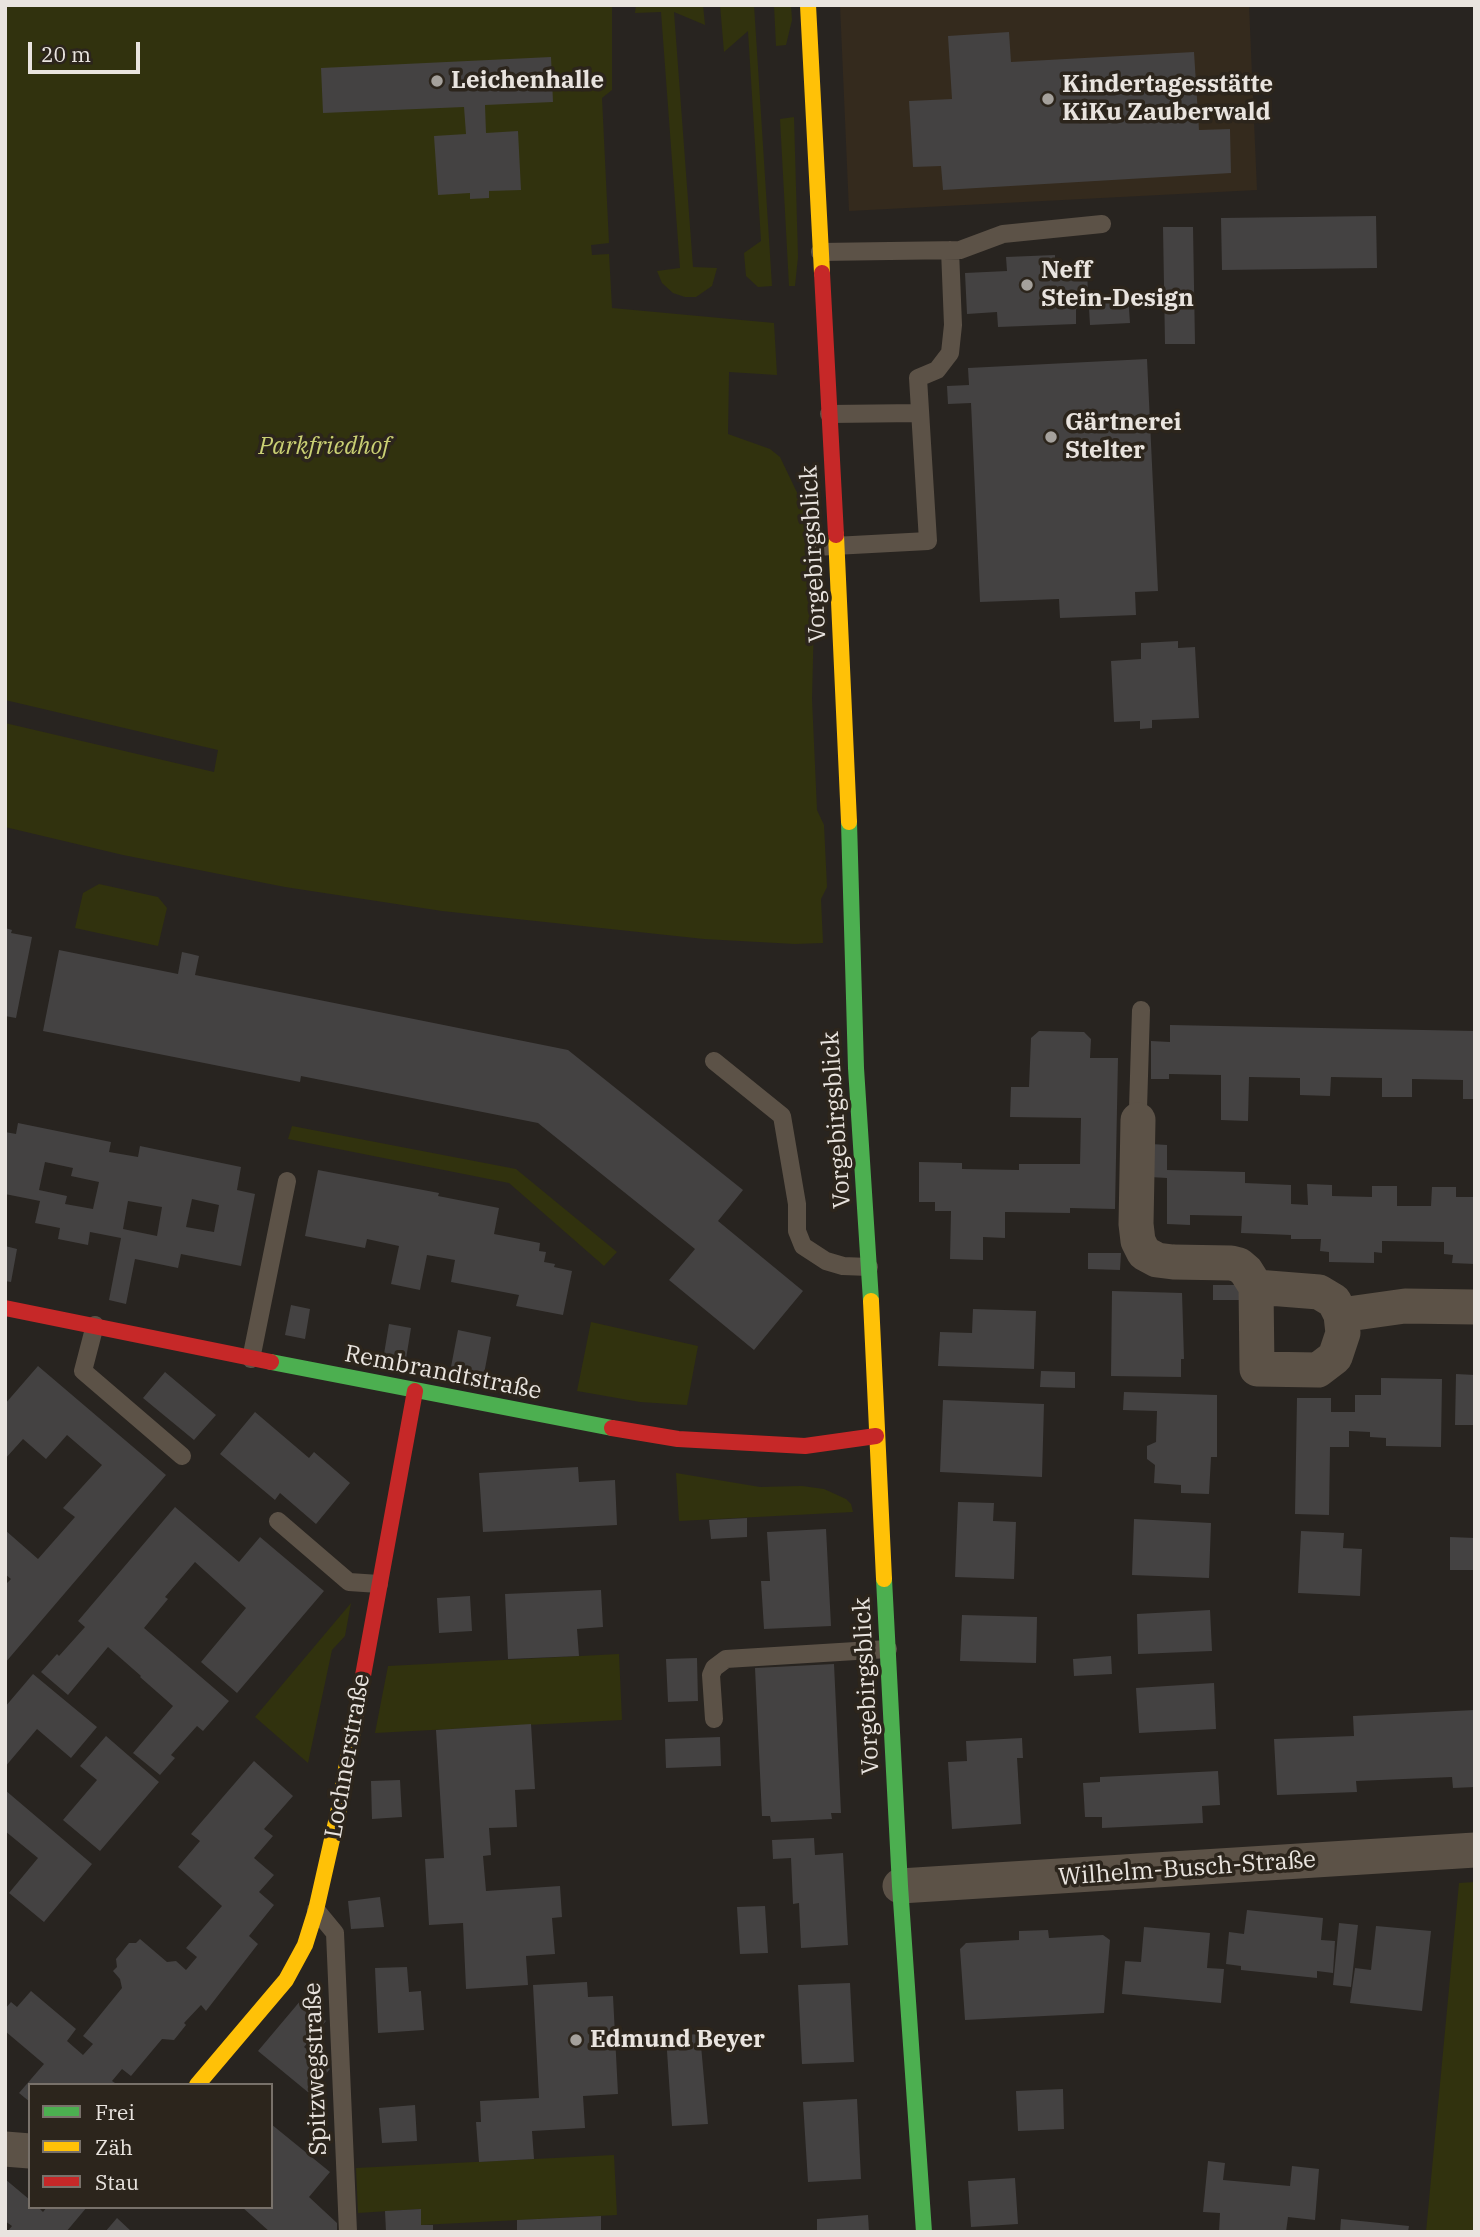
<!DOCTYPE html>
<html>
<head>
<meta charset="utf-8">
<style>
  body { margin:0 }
  #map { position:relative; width:1480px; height:2237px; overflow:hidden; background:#282420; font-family:"IBM Plex Serif",serif }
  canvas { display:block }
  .frame { position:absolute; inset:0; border:7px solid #e9e4df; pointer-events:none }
  .legend { position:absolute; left:28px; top:2083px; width:245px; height:126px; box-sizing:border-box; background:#2c251c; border:2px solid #78716a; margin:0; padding:9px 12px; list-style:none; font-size:21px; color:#e9e4df }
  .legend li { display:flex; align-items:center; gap:14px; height:35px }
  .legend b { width:35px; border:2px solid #78716a }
  .scale { position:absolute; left:28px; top:42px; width:112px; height:32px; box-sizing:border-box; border:4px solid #e9e4df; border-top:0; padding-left:9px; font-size:21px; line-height:24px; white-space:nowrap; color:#e9e4df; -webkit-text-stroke:5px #2c251c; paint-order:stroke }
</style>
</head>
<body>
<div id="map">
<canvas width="1480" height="2237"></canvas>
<div class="frame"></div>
<ul class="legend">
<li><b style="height:9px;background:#4caf50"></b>Frei</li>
<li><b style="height:9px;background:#ffc107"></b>Zäh</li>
<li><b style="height:9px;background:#c62828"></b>Stau</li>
</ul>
<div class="scale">20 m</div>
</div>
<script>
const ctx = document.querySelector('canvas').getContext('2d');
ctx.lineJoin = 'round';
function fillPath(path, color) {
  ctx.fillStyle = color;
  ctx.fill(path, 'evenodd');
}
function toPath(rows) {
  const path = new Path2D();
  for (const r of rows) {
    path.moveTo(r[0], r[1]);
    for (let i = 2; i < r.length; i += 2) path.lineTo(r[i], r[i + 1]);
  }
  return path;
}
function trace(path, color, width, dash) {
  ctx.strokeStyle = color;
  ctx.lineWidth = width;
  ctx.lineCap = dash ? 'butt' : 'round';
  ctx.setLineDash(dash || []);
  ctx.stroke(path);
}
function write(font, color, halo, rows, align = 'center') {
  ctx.font = font + ' "IBM Plex Serif",serif';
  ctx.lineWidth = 7;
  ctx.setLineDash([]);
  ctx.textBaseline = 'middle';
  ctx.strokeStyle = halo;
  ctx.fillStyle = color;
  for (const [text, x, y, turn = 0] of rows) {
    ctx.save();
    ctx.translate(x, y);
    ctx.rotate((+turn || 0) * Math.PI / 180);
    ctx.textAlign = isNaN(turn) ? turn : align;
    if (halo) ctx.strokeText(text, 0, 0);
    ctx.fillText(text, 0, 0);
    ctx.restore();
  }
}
fillPath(toPath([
  [840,5,1249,5,1257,190,849,211]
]), '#342a1d');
fillPath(toPath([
  [5,5,612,5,612,90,602,98,609,243,591,245,592,255,609,254,612,308,774,323,777,375,729,372,728,434,770,449,780,457,802,503,809,524,814,618,812,699,817,810,824,825,827,887,821,899,823,943,795,944,704,939,442,911,285,887,123,855,5,827,5,723,214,772,218,750,5,700],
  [636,5,703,5,705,25,674,12,693,267,717,268,712,286,696,297,685,297,673,293,662,283,657,271,680,268,661,12,635,13],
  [720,5,754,5,772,286,758,287,746,276,744,253,761,241,748,31,724,52],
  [774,5,791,5,792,20,786,45,776,46],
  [794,117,798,257,795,286,789,286,780,119],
  [99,884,158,897,167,908,158,946,75,928,83,893],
  [292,1126,516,1169,617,1252,604,1266,509,1183,288,1139],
  [591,1322,698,1346,687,1405,640,1402,577,1391],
  [676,1473,760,1487,802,1486,824,1489,846,1499,851,1504,853,1512,679,1521],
  [351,1603,345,1636,332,1650,308,1763,255,1717],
  [619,1654,622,1720,375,1733,388,1666],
  [1475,1882,1475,2232,1426,2232,1459,1883],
  [614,2155,617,2215,421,2225,420,2209,358,2213,356,2168]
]), '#31320e');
fillPath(toPath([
  [1009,32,1011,62,1194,52,1199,130,1230,129,1231,173,943,190,941,166,913,167,909,101,952,99,948,36],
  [551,57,553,102,485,105,486,133,518,131,521,190,489,191,489,198,470,199,470,193,438,195,434,136,466,134,464,107,323,113,321,68],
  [1376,216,1377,268,1222,270,1221,218],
  [1163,227,1193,227,1195,344,1165,344],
  [1055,255,1055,268,1087,266,1088,297,1128,295,1130,323,1090,325,1089,308,1076,309,1076,324,998,327,997,312,967,314,965,273,1007,271,1006,257],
  [1147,359,1158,591,1135,592,1136,615,1060,618,1059,599,980,602,971,403,948,404,947,386,969,385,968,368],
  [1178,641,1178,648,1195,647,1199,718,1152,720,1152,728,1140,729,1140,721,1114,722,1111,661,1141,659,1141,643],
  [5,928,12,930,11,933,32,937,16,1018,5,1016],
  [59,950,178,974,182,952,191,954,199,956,195,975,568,1050,743,1190,718,1221,803,1291,754,1350,669,1280,695,1249,538,1123,301,1076,300,1082,43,1031],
  [1170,1025,1475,1031,1475,1099,1463,1099,1463,1080,1412,1079,1412,1097,1382,1097,1382,1078,1331,1077,1330,1096,1300,1095,1300,1078,1249,1077,1248,1121,1221,1120,1221,1075,1169,1074,1169,1079,1151,1079,1151,1041,1170,1042],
  [1039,1031,1084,1032,1091,1039,1090,1058,1118,1058,1115,1209,1070,1208,1070,1213,1005,1212,1005,1238,983,1237,983,1260,950,1259,951,1211,935,1211,935,1202,919,1202,919,1162,962,1163,962,1169,1019,1170,1019,1164,1080,1164,1081,1118,1010,1117,1011,1087,1029,1087,1031,1038],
  [18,1123,111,1142,109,1152,138,1157,140,1146,241,1167,237,1190,255,1194,241,1266,181,1254,178,1268,135,1259,126,1304,109,1300,121,1238,90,1232,88,1245,58,1239,60,1228,35,1223,40,1201,5,1194,5,1132,16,1134],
  [45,1162,73,1168,71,1176,99,1182,93,1209,65,1204,67,1196,39,1190],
  [192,1199,219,1205,214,1232,186,1227],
  [128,1201,162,1207,157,1236,123,1229],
  [1151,1144,1167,1145,1167,1170,1245,1172,1245,1183,1291,1185,1291,1204,1308,1205,1307,1184,1332,1185,1332,1196,1372,1197,1372,1186,1397,1186,1397,1206,1431,1206,1432,1187,1456,1187,1456,1197,1475,1197,1475,1264,1452,1263,1453,1255,1444,1254,1444,1242,1382,1241,1382,1253,1374,1252,1374,1263,1329,1262,1329,1252,1320,1251,1321,1239,1291,1239,1291,1235,1241,1233,1242,1216,1190,1215,1190,1225,1167,1224,1167,1178,1150,1177],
  [318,1170,439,1193,438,1196,499,1208,494,1234,540,1243,539,1251,546,1252,544,1262,555,1264,554,1267,572,1271,563,1315,516,1306,519,1295,451,1282,455,1260,427,1255,420,1290,391,1284,399,1246,367,1239,365,1248,305,1236],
  [5,1246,17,1249,11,1282,5,1281],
  [1088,1253,1121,1253,1120,1270,1088,1269],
  [1213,1285,1241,1285,1241,1300,1213,1300],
  [1112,1291,1182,1293,1184,1359,1181,1359,1181,1377,1111,1376],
  [291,1305,310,1309,305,1339,285,1335],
  [973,1309,1036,1311,1034,1369,938,1366,940,1332,972,1333],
  [389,1324,411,1328,406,1359,384,1354],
  [458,1330,491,1337,484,1374,451,1367],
  [38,1366,166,1475,5,1663,5,1585,11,1579,5,1574,5,1530,38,1559,75,1517,63,1508,102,1465,67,1435,46,1459,23,1439,5,1459,5,1404],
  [1041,1371,1075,1372,1075,1388,1040,1387],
  [165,1372,216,1415,194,1440,143,1398],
  [1456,1374,1475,1375,1475,1425,1455,1425],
  [1381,1378,1442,1379,1441,1447,1386,1446,1386,1438,1370,1437,1370,1432,1349,1431,1349,1447,1330,1447,1329,1515,1295,1514,1297,1398,1331,1398,1331,1412,1355,1412,1355,1395,1381,1395],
  [1124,1392,1217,1395,1217,1457,1211,1457,1209,1494,1181,1493,1181,1485,1154,1483,1155,1465,1147,1459,1147,1446,1156,1442,1157,1411,1123,1410],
  [943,1400,1044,1404,1042,1477,940,1472],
  [255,1412,309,1458,314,1452,350,1483,316,1524,280,1493,275,1500,220,1454],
  [578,1467,579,1482,615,1480,617,1525,483,1532,479,1473],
  [958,1502,994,1503,993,1521,1016,1522,1014,1579,955,1577],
  [175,1507,239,1562,260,1537,324,1591,237,1693,201,1662,246,1608,195,1562,165,1597,168,1599,144,1628,229,1701,203,1731,197,1726,171,1755,175,1758,160,1775,133,1753,173,1706,140,1677,141,1676,108,1647,68,1695,41,1672,57,1654,59,1656,85,1627,78,1621],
  [747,1518,747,1537,711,1539,709,1520],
  [1134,1519,1211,1523,1209,1578,1132,1575],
  [826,1529,831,1626,764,1629,761,1581,770,1581,767,1532],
  [1301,1531,1344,1533,1343,1548,1362,1549,1360,1596,1298,1593],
  [1450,1537,1475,1538,1475,1570,1450,1570],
  [601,1590,603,1627,577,1629,579,1656,508,1659,505,1594],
  [470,1596,472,1631,439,1633,437,1598],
  [1210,1610,1212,1651,1138,1654,1137,1614],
  [962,1615,1037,1617,1036,1663,960,1661],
  [1111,1656,1112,1674,1074,1676,1073,1659],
  [697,1658,698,1701,668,1702,666,1659],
  [834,1664,841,1813,831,1813,832,1819,771,1822,770,1816,762,1816,755,1668],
  [33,1674,97,1727,71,1758,37,1729,5,1767,5,1707],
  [1214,1683,1216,1729,1139,1733,1136,1688],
  [1475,1710,1475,1787,1453,1788,1452,1777,1356,1781,1357,1792,1277,1795,1274,1739,1354,1736,1353,1716],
  [531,1724,535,1789,515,1790,517,1827,489,1828,491,1855,483,1856,486,1891,560,1886,562,1917,552,1918,555,1954,526,1956,528,1985,466,1989,463,1923,429,1925,425,1859,444,1858,436,1730],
  [106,1736,159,1782,100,1851,63,1820,97,1780,80,1766],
  [720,1737,721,1766,666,1768,665,1739],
  [1022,1738,1023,1758,1017,1758,1021,1824,952,1829,948,1762,967,1761,966,1741],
  [254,1761,293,1796,264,1829,273,1836,254,1858,274,1875,259,1892,274,1905,249,1936,258,1944,206,2011,201,2005,184,2023,186,2025,174,2040,162,2039,131,2076,122,2069,112,2081,118,2085,30,2085,30,2102,19,2093,44,2064,5,2031,5,2009,11,2002,17,2007,31,1991,76,2029,67,2041,83,2055,93,2044,83,2036,122,1988,120,1979,113,1971,117,1967,116,1959,129,1943,136,1943,140,1939,167,1962,176,1961,186,1970,197,1957,186,1948,222,1906,178,1867,200,1841,191,1834],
  [1218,1771,1220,1805,1202,1806,1203,1823,1102,1828,1102,1817,1085,1817,1083,1783,1100,1782,1100,1777],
  [400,1780,402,1817,372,1819,371,1781],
  [5,1790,92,1864,44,1922,9,1893,38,1858,5,1831],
  [814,1838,815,1855,843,1853,848,1945,801,1948,799,1903,793,1904,791,1858,773,1859,772,1840],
  [380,1897,384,1927,351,1929,348,1901],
  [765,1906,768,1953,740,1954,737,1907],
  [1247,1910,1323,1918,1321,1940,1335,1941,1333,1973,1317,1971,1317,1978,1241,1970,1241,1966,1226,1964,1229,1932,1244,1934],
  [1339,1923,1358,1925,1351,1987,1333,1985],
  [1376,1926,1431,1931,1422,2011,1350,2003,1355,1968,1371,1970],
  [1144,1927,1210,1933,1207,1968,1224,1969,1221,2003,1122,1994,1125,1961,1141,1962],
  [1048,1930,1049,1938,1103,1935,1110,1940,1104,2013,965,2020,960,1949,966,1943,1019,1940,1019,1931],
  [407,1967,409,1992,421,1991,424,2030,378,2033,375,1968],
  [587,1982,588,1997,613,1996,618,2094,583,2096,585,2128,532,2131,534,2159,479,2162,476,2122,481,2122,480,2101,539,2098,533,1985],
  [850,1983,854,2062,802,2064,798,1985],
  [301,2000,326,2021,304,2047,330,2069,309,2093,258,2051],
  [700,2034,708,2124,672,2126,666,2036],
  [1063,2089,1064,2129,1018,2131,1016,2091],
  [857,2099,861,2179,808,2182,803,2102],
  [415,2105,417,2141,382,2143,379,2108],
  [271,2124,330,2172,309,2197,337,2223,337,2232,270,2232,242,2207,271,2207],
  [1208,2161,1225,2163,1223,2180,1290,2186,1292,2166,1319,2169,1315,2220,1288,2217,1286,2232,1219,2232,1220,2213,1203,2212],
  [1015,2178,1018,2224,971,2227,968,2181],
  [5,2179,30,2200,30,2207,38,2207,43,2212,47,2207,87,2207,66,2232,7,2232,12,2226,5,2221],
  [421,2209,421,2225,433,2225,433,2232,386,2232,385,2211],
  [868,2215,869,2232,817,2232,817,2219],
  [601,2216,601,2232,517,2232,517,2220],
  [117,2218,132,2232,105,2232],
  [1341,2219,1409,2226,1408,2232,1340,2232]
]), '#444242');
trace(toPath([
  [820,252,960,250,1003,234,1102,224],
  [829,414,920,413],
  [815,547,928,541,918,378,937,370,950,353,953,325,950,250],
  [714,1061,782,1116,797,1204,797,1231,803,1246,826,1261,843,1266,869,1267],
  [1138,1109,1141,1010],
  [95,1325,83,1371,182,1456],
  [251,1359,287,1181],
  [278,1521,349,1582,379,1584],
  [714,1719,711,1675,714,1668,726,1659,888,1649],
  [316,1910,335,1933,348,2232]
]), '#5c5247', 18);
trace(toPath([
  [1138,1120,1136,1224,1138,1241,1144,1253,1157,1260,1173,1262,1231,1263,1239,1265,1246,1271,1256,1287,1257,1369,1318,1370,1335,1357,1343,1333,1341,1315,1334,1301,1319,1292,1256,1287],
  [1341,1315,1405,1306,1475,1307],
  [900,1886,1475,1850],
  [5,2149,30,2151]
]), '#5c5247', 35);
trace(toPath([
  [849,822,856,1068,871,1301],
  [271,1362,612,1428],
  [884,1579,900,1886,924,2232]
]), '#4caf50', 16);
trace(toPath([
  [808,5,822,273],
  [836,535,849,822],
  [871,1301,884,1579],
  [197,2085,286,1980,305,1945,316,1910,338,1813,356,1714]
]), '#ffc107', 16);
trace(toPath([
  [822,273,836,535],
  [5,1308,271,1362],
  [612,1428,678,1439,805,1446,876,1436],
  [356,1714,415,1391]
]), '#c62828', 16);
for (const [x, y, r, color] of [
  [437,81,7,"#a5a19c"],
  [1048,99,7,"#a5a19c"],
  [1027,285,7,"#a5a19c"],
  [1051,437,7,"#a5a19c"],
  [576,2040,7,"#a5a19c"]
]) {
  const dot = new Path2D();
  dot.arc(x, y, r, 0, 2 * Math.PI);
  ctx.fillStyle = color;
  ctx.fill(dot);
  trace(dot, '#2c251c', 2.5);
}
write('bold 24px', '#e9e4df', '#2c251c', [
  ["Leichenhalle",451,81],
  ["Kindertagesstätte",1062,85],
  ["KiKu Zauberwald",1062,113],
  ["Neff",1041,271],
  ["Stein-Design",1041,299],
  ["Gärtnerei",1065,423],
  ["Stelter",1065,451],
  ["Edmund Beyer",590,2040]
], 'left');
write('italic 24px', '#cad074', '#2c251c', [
  ["Parkfriedhof",324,447]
]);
write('24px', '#e9e4df', '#2c251c', [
  ["Vorgebirgsblick",814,554,-93],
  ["Vorgebirgsblick",837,1120,-94],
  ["Rembrandtstraße",443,1373,11],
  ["Vorgebirgsblick",867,1686,-93],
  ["Lochnerstraße",348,1756,-80],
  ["Wilhelm-Busch-Straße",1187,1869,-4],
  ["Spitzwegstraße",316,2069,-92]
]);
</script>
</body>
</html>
